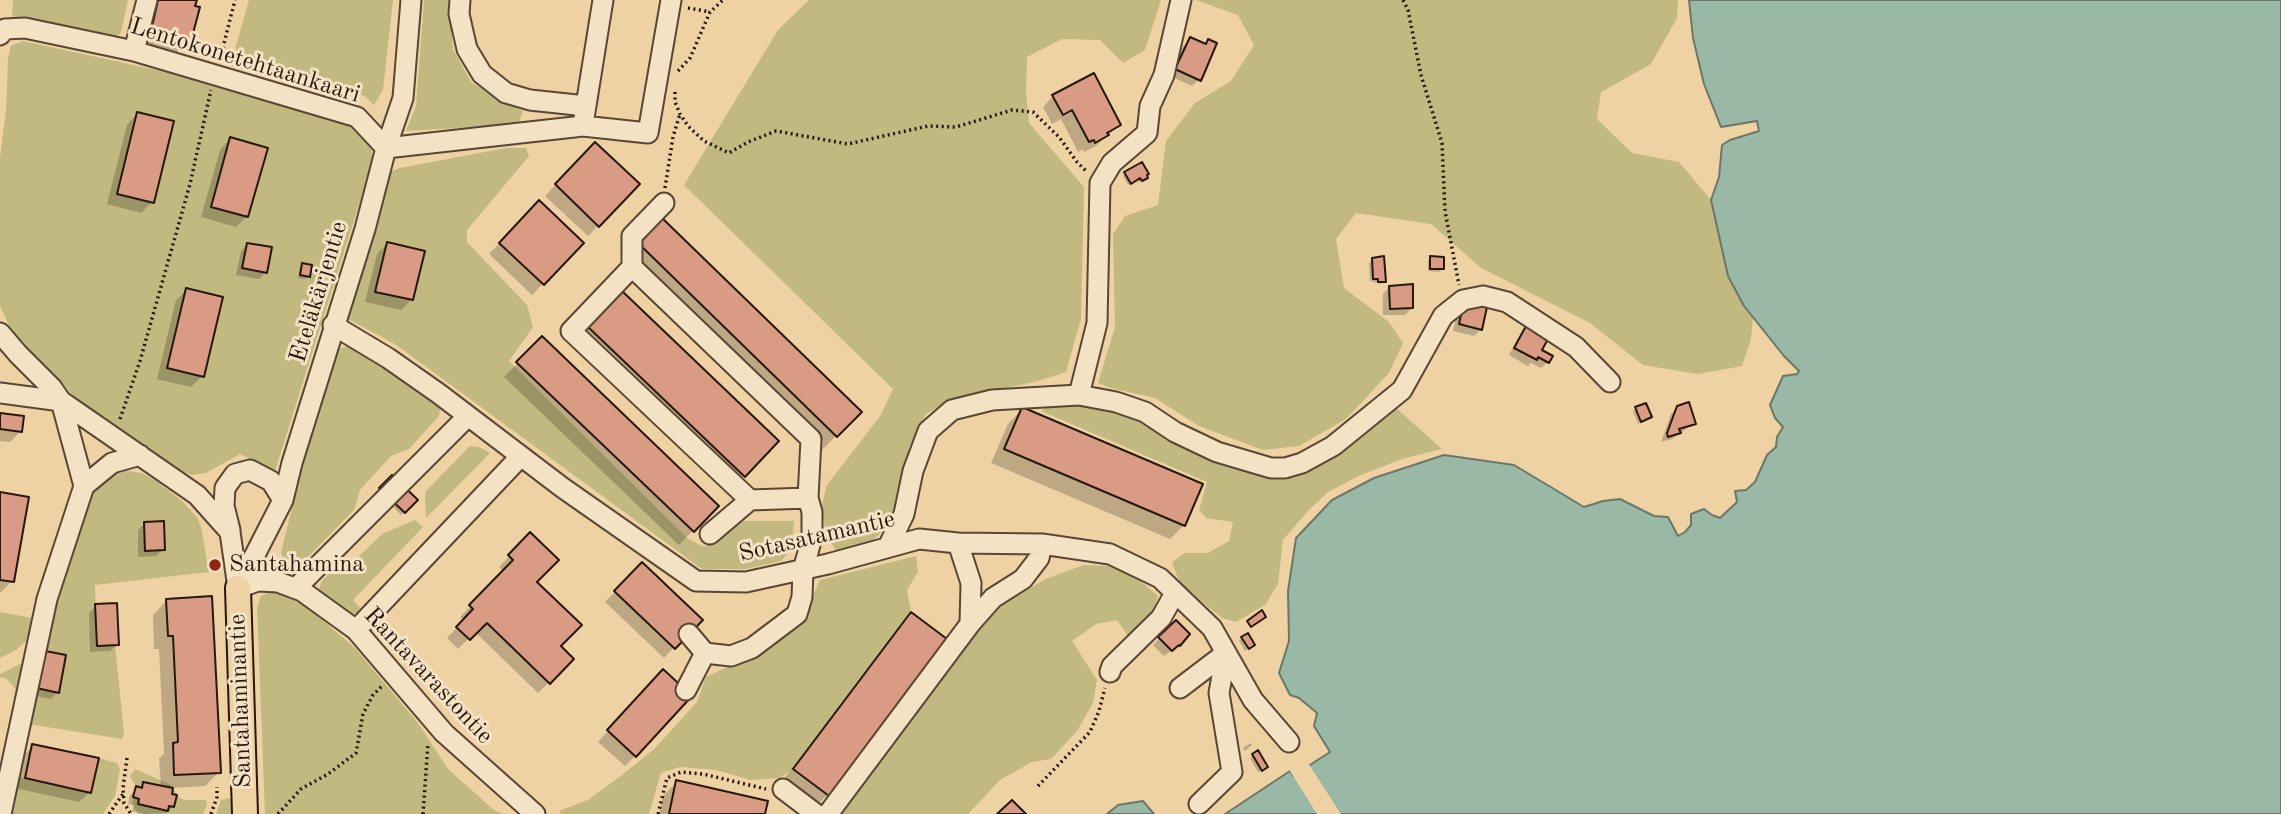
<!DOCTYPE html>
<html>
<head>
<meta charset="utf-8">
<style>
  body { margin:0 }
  canvas { display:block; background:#eed2a4 }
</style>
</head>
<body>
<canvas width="2281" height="814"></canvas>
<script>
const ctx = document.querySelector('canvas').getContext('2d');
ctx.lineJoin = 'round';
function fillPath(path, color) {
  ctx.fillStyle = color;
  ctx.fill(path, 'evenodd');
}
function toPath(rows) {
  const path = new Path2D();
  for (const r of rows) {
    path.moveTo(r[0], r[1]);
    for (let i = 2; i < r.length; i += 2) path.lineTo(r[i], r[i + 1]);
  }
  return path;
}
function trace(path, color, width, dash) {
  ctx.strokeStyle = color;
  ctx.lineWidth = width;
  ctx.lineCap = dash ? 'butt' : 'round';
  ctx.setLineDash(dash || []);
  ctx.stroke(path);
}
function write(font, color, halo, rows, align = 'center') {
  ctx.font = font + ' "Old Standard TT",serif';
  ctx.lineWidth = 6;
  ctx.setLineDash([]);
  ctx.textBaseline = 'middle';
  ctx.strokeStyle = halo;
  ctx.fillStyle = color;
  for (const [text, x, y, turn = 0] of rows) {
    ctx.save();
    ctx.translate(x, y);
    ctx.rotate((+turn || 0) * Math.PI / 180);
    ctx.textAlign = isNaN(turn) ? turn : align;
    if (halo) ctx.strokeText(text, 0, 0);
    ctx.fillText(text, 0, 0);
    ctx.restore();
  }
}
fillPath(toPath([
  [13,0,128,0,121,32,116,38,18,21,12,14],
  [249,0,393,0,383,90,374,105,365,96,281,71,271,75,237,67,236,46],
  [424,0,449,0,453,49,471,82,508,105,523,111,519,122,478,127,406,131,416,106],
  [809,0,1161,0,1145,50,1123,63,1100,40,1062,39,1027,57,1026,92,1029,123,1084,187,1081,319,1066,372,1035,382,952,399,926,414,909,447,903,479,890,522,873,541,857,548,837,552,827,536,821,509,827,485,881,415,893,389,684,185,778,30],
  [1196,0,1678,0,1677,18,1651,64,1601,92,1597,119,1632,153,1679,162,1711,200,1728,275,1744,306,1753,317,1751,339,1742,366,1698,374,1643,365,1590,323,1481,268,1431,224,1356,213,1336,239,1344,288,1389,322,1403,343,1389,373,1346,419,1299,446,1263,450,1199,426,1155,398,1111,388,1098,383,1115,327,1113,234,1125,216,1158,205,1166,141,1195,103,1231,81,1254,45,1238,15],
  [23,41,189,77,348,124,371,145,373,160,275,471,270,474,250,459,240,454,206,473,192,475,181,471,78,402,62,382,39,362,12,332,0,306,0,158,6,111,8,58,11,46],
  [506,148,526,148,529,156,467,230,467,242,527,305,533,327,509,361,687,538,704,547,741,521,794,521,792,549,781,561,745,569,702,569,395,344,348,319,389,172,400,168],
  [349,345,436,402,440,408,439,416,409,449,391,456,360,490,354,510,303,562,298,567,291,568,285,566,281,553,316,409,335,351],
  [1091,403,1129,413,1166,437,1290,476,1337,456,1378,424,1395,407,1442,449,1402,459,1361,475,1328,492,1307,512,1283,540,1278,584,1265,605,1236,622,1222,618,1180,584,1172,562,1185,553,1208,553,1229,541,1233,522,1206,518,1199,510,1207,482,1041,411,1054,404],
  [470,446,479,447,490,453,426,518,425,500,426,491],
  [128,471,142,473,156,481,182,501,197,517,201,527,209,572,95,585,97,646,115,645,124,733,122,739,28,724,32,687,59,692,66,656,40,650,80,520,92,495,102,482,114,474],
  [415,520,423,527,353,600,360,608,356,613,351,615,321,594,319,589,322,581,329,574,335,570,349,566,382,534],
  [916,556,918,572,907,590,911,612,793,769,779,778,751,780,716,770,680,767,661,773,649,814,561,814,559,811,588,800,622,775,654,749,697,702,706,677,771,646,800,624,820,580],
  [1084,565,1112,566,1137,578,1158,596,1150,620,1131,640,1117,620,1096,624,1072,641,1097,680,1093,703,1077,731,1051,759,1032,762,1000,780,968,814,839,814,965,646,996,610,1045,579],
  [268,593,279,593,306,606,355,648,418,723,448,769,494,810,503,814,265,814,257,608,261,596],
  [0,612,32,618,26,641,16,650,0,658],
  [24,662,17,691,7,679,0,677,0,674],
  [99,758,117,763,120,769,115,796,103,814,9,814,18,777,91,793],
  [135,769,171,785,180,798,185,800,206,800,207,805,203,814,138,814,132,804,136,787,130,776],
  [229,798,231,799,232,814,216,814,221,800]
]), '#c1b980');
const water = toPath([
  [1689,0,2281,0,2281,814,1225,814,1290,771,1293,776,1330,752,1314,726,1317,713,1299,698,1290,695,1279,673,1289,641,1288,591,1296,538,1332,500,1374,478,1444,455,1514,465,1584,507,1603,501,1620,499,1654,516,1668,517,1678,536,1685,532,1691,525,1691,514,1704,509,1712,515,1720,518,1737,502,1735,491,1746,490,1755,482,1767,455,1776,447,1777,437,1783,427,1775,418,1770,405,1783,376,1797,374,1799,371,1784,356,1744,306,1728,276,1711,200,1719,177,1722,145,1730,140,1759,131,1757,121,1721,127,1704,84,1693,38,1689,0],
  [1143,801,1154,814,1107,814,1118,805,1143,801]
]);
fillPath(water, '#99b8a5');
trace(water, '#6b7869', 2);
fillPath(toPath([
  [1308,763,1310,766,1341,814,1317,814,1288,768,1291,768,1294,771]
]), '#eed2a4');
fillPath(toPath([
  [149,0,195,0,190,40,175,54,138,45],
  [1190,39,1204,45,1209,41,1199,80,1192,86,1170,76,1183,46],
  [1053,96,1119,125,1096,146,1084,152,1083,149,1078,152,1061,119,1052,124,1043,107],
  [137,114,152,202,141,213,107,204,127,125],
  [230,139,247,216,236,227,201,217,220,150],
  [595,144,638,184,588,236,545,196],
  [1141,164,1143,180,1138,183,1137,180,1128,185,1123,176],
  [539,202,582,243,532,295,489,254],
  [660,219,859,412,822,450,623,257],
  [248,244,266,272,259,279,236,275,241,251],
  [387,244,411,300,401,310,365,302,377,254],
  [1431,258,1442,269,1439,272,1428,271,1428,261],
  [1372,260,1384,281,1381,284,1370,281,1369,263],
  [303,265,308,276,305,279,298,278,300,268],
  [1389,287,1412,308,1405,315,1383,315,1383,294],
  [187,290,202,376,191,387,157,379,176,300],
  [621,293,777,441,730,490,574,341],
  [1458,310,1481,329,1474,336,1453,331],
  [1527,328,1548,362,1541,368,1531,363,1528,366,1509,355,1520,335],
  [542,339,717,506,679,545,504,377],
  [1678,407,1694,423,1672,439,1661,442,1671,414],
  [1022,409,1184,525,1170,539,991,463,1008,424],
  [1636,409,1650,417,1638,424,1633,411],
  [0,415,20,432,10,442,0,441],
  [392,477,416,500,401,515,378,491],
  [0,494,12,581,1,592,0,592],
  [144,524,163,549,156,556,138,557,138,530],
  [530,535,535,582,559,646,572,659,538,693,475,632,458,649,447,638,464,620,460,617,504,572,499,567],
  [642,564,700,620,664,658,605,602],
  [167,600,219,772,205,786,171,788,173,807,166,813,145,814,132,811,134,805,128,804,130,795,144,784,161,787,159,758,164,754,159,649,154,649,153,615],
  [96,606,117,645,110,651,90,652,89,613],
  [912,614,945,639,827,795,813,809,780,784,898,628],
  [1176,622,1179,645,1164,656,1153,645],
  [1242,638,1250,648,1245,651,1239,641],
  [40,652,57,692,51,699,26,694],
  [652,682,635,756,625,766,598,742],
  [1250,743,1252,745,1245,751,1243,748],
  [33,746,90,792,79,802,15,788,22,757],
  [1253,755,1263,770,1258,772,1250,758],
  [677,782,763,814,659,814,663,796]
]), '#0003');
const building = toPath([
  [158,0,197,0,195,6,200,7,191,41,151,31,158,0],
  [1190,37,1206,44,1208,39,1217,43,1201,81,1175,69,1190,37],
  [1094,73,1121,125,1107,133,1109,135,1095,143,1094,140,1089,142,1072,110,1063,115,1052,95,1094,73],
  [137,112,174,121,154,203,117,194,137,112],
  [230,137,268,148,248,217,211,207,230,137],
  [595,142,640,184,599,227,555,184,595,142],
  [1142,162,1149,174,1147,175,1148,178,1142,181,1140,178,1131,184,1124,172,1142,162],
  [539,200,584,243,544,285,499,243,539,200],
  [660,216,862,412,837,437,636,241,660,216],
  [387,242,425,251,413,300,375,292,387,242],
  [247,243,272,247,267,273,242,268,247,243],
  [1384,256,1386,282,1378,282,1378,279,1373,279,1372,258,1384,256],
  [1430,256,1444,257,1444,269,1430,269,1430,256],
  [302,263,312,265,310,277,300,275,302,263],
  [1413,284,1413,308,1390,309,1389,286,1413,284],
  [186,288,223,297,204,377,167,368,186,288],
  [621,290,779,441,745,477,587,326,621,290],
  [1464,301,1487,307,1482,330,1459,324,1464,301],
  [1526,326,1548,339,1542,350,1553,356,1549,363,1538,357,1537,360,1514,348,1526,326],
  [542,336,719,506,694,532,516,362,542,336],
  [1689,402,1696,424,1679,429,1681,433,1668,437,1667,433,1677,406,1689,402],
  [1646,403,1652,417,1641,422,1635,407,1646,403],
  [1022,407,1203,484,1185,526,1004,449,1022,407],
  [0,413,24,416,22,432,0,429,0,413],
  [392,475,418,500,405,513,379,488,392,475],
  [0,492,29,497,14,582,0,580,0,492],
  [164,521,165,550,145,551,144,522,164,521],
  [530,532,559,560,537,582,582,625,561,646,574,659,550,684,487,623,470,640,456,627,473,609,469,605,513,560,508,555,530,532],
  [642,562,703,620,675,649,614,591,642,562],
  [212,596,221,773,174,775,173,743,178,742,173,636,168,636,166,599,212,596],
  [117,603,119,645,97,646,95,604,117,603],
  [1262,610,1266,617,1251,627,1247,621,1262,610],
  [911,612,947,639,829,796,793,769,911,612],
  [1176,620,1190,634,1180,646,1179,645,1172,651,1158,637,1176,620],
  [1248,633,1255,645,1249,649,1241,637,1248,633],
  [40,650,66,655,59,693,32,687,40,650],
  [663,669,692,696,636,757,607,730,663,669],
  [32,744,99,758,91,793,25,778,32,744],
  [1258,750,1268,767,1262,771,1252,754,1258,750],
  [676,780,768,801,765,814,669,814,676,780],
  [143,782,173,788,172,794,177,795,174,807,169,806,168,811,138,804,139,799,133,797,136,786,142,788,143,782],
  [1012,800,1026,814,997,814,1012,800]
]);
fillPath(building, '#d99b84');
trace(building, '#27180f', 2);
const minor = toPath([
  [460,0,459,14,467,49,482,74,506,93,530,100,586,106],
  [0,35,5,29,25,28,134,51,357,117,386,148,583,126,648,133,671,0],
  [134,51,147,0],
  [584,118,603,0],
  [632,267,632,236,664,203],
  [333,325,388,358,438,393,563,488,696,581,746,582,828,564,919,539,958,543,1042,544,1110,554,1160,578,1212,628,1253,700,1289,742],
  [0,333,18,354,52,388,61,401,197,495,230,532,238,588],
  [0,393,61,401],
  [1079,395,1097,323,1100,183,1112,163,1147,133,1150,106,1164,75,1181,0],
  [84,486,112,463,140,455],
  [230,530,224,506,225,488,235,474,250,470,271,481,283,500],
  [710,534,750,500],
  [958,543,971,583,970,624],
  [888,547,904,514,913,471,928,431,952,410,992,400,1079,395,1116,402,1145,412,1175,432,1217,452,1271,468,1285,468,1302,463,1333,446,1402,390,1443,316,1463,300,1483,296,1507,302,1576,347,1610,382],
  [238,588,283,500,292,463,365,229,386,148,403,98,411,0],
  [238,588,258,581,278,582,302,591,356,630,444,733,535,814],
  [296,588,468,416],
  [356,630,521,456],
  [689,634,705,653,731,656,752,648,797,614,802,597,803,570,812,538,812,512,808,498,811,439,632,267,571,331,750,500,808,498],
  [1110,672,1112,666,1161,618,1175,593],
  [1180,688,1226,653],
  [686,690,705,653],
  [783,789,816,814],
  [1199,804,1232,772,1219,693,1226,653],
  [1,814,47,599,84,486,61,401],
  [828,814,970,624,993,598,1023,579,1039,558,1042,544]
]);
const major = toPath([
  [238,588,245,814]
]);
trace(minor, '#594634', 23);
trace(major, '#27180f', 28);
trace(toPath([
  [1403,0,1408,10,1421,75,1442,143,1445,211,1459,285],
  [688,8,710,12],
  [220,59,235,0],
  [678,71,690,58,710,12,723,0],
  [675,92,675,102,680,114,688,126,704,141,729,153,748,142,776,131,848,144,928,126,956,127,1012,110,1033,112,1059,137,1077,162,1087,172],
  [665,188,673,137,680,114],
  [120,419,140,361,190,184,211,90],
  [127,758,123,788,124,803,131,814],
  [1038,786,1090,732,1099,711,1105,688],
  [109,814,123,794],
  [211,814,217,797,217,787],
  [278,814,301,789,328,774,356,753,363,714,373,695,382,686],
  [423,814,428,743],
  [658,814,667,778,681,772,703,774,766,789]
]), '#27180f', 3.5, [2, 3.5]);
trace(minor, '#f4e2c4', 19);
trace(major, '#eed2a4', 24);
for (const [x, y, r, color] of [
  [215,565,7,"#8f2418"]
]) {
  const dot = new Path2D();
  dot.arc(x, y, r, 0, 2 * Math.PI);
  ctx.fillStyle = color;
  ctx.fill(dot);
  trace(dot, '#f4e2c4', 2.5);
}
write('24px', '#27180f', '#f4e2c4', [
  ["Lentokonetehtaankaari",245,61,17],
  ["Eteläkärjentie",319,292,-73],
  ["Sotasatamantie",817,537,-13],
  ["Rantavarastontie",428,676,47],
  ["Santahaminantie",241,701,-92]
]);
write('24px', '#27180f', '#f4e2c4', [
  ["Santahamina",229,565]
], 'left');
</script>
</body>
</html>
